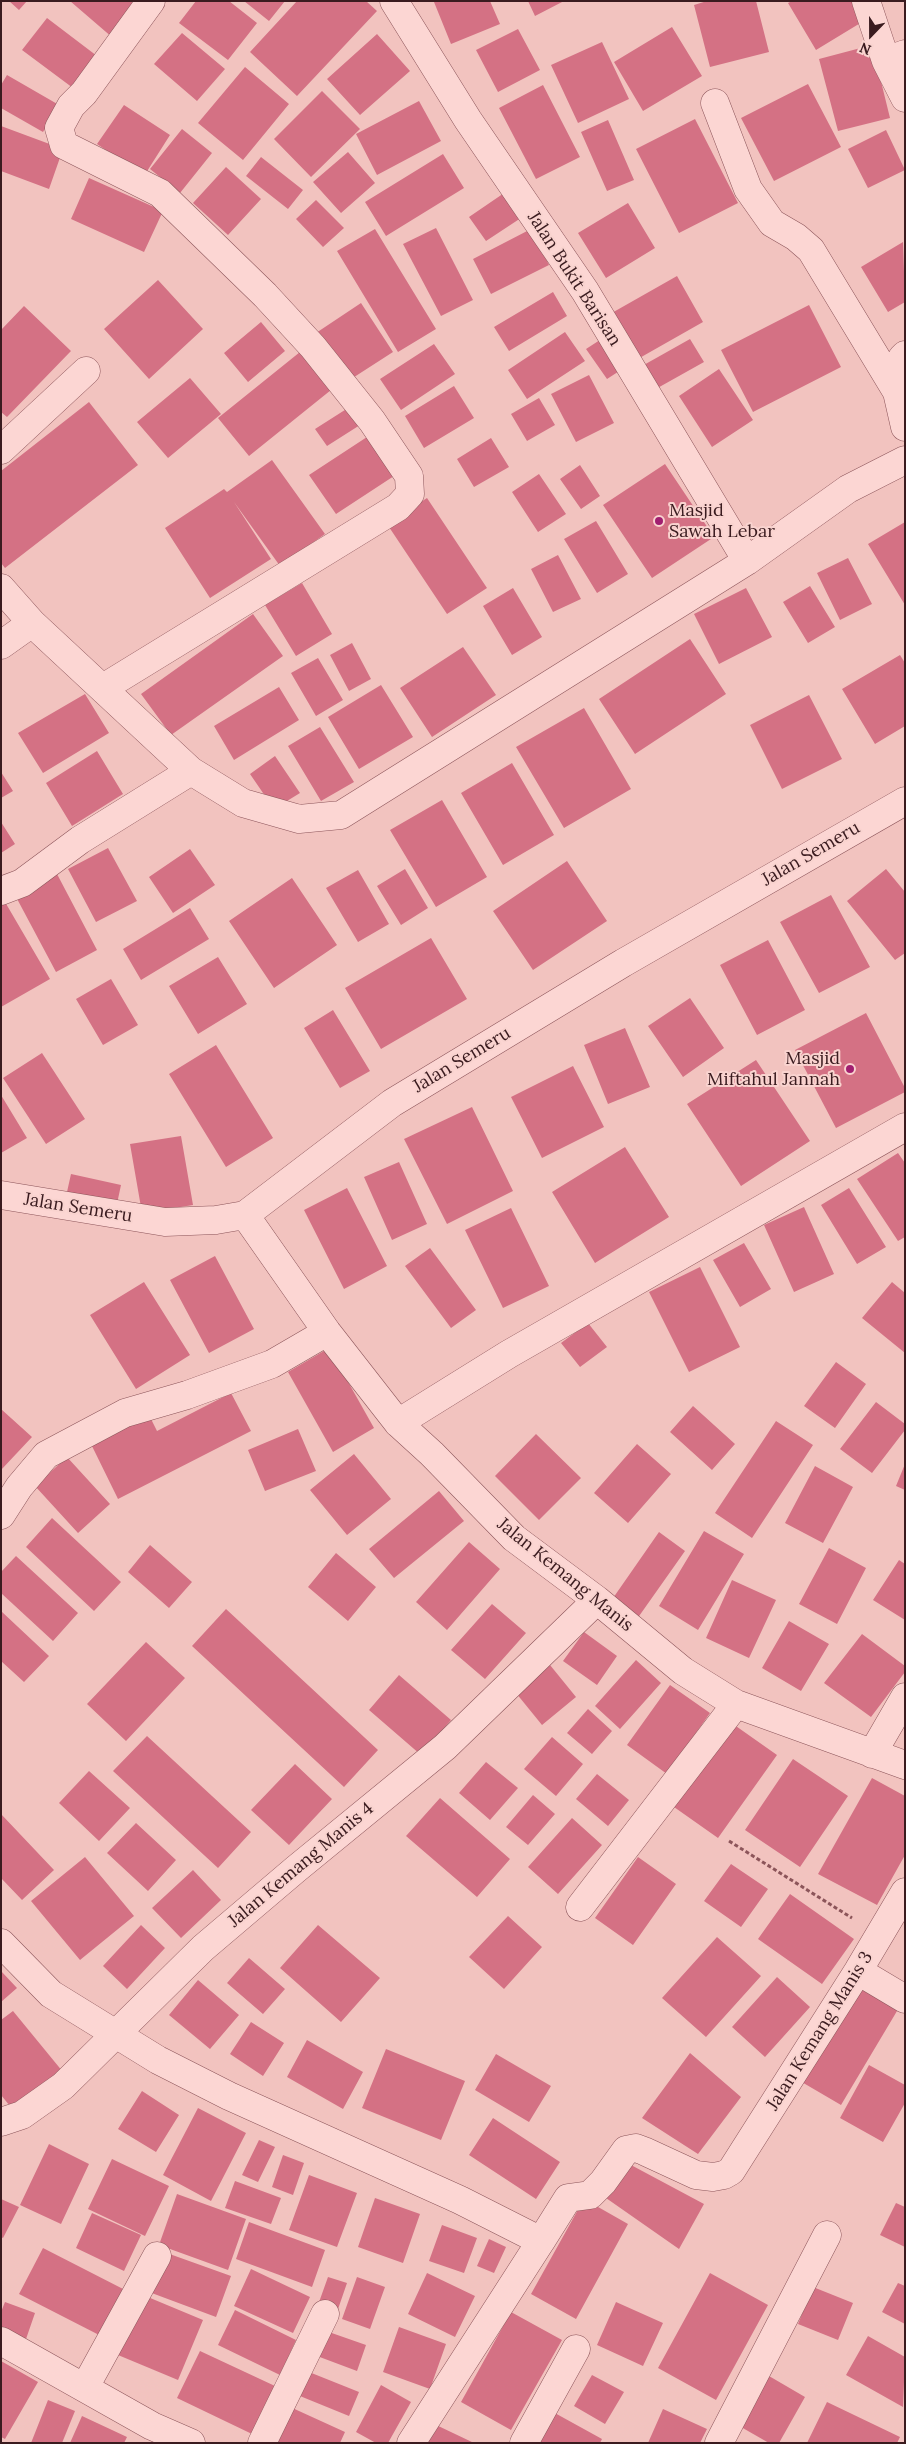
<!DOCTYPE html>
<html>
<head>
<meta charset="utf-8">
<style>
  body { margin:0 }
  #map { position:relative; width:906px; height:2444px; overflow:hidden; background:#f2c3bf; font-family:Lora,serif }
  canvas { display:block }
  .frame { position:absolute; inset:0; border:2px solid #3a1b1f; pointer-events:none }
  .north { position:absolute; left:846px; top:10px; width:50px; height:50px; -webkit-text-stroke:4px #f9d3cf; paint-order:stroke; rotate:202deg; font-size:14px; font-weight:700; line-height:20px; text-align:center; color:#3a1b1f }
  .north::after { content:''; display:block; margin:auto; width:18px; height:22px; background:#3a1b1f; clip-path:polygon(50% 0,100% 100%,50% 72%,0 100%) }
</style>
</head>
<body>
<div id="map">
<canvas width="906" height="2444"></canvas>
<div class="frame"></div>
<div class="north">N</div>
</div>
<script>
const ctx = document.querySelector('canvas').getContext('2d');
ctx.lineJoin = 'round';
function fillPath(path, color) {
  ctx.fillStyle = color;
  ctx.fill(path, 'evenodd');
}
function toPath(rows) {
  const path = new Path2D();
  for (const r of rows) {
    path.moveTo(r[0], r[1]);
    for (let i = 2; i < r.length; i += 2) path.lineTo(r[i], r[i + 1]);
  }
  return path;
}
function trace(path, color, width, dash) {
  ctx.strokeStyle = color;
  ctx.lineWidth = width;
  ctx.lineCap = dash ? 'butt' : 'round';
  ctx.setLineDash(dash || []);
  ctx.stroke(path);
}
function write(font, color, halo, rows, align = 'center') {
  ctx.font = font + ' Lora,serif';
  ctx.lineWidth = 4;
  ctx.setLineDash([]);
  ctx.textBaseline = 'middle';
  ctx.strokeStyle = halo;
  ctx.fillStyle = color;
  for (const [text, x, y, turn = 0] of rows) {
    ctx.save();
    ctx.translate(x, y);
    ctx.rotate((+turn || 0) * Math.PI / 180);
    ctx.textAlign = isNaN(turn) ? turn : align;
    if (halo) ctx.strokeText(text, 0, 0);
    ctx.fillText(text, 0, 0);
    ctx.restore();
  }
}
fillPath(toPath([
  [9,1,27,1,19,10],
  [70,1,145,1,113,38],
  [196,1,229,1,257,23,228,60,179,23],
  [244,1,285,1,269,21],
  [297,1,366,1,377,11,297,96,250,52],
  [490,1,500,24,451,44,434,2],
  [528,1,564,1,535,16],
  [707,1,756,1,769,52,710,67,694,5],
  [792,1,856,1,867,19,816,50,788,3],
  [47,18,97,56,73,88,22,50],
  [672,27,702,76,643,111,614,62],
  [518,29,540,70,498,92,476,50],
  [182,33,225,69,197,101,154,64],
  [377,34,410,71,360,115,327,79],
  [602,42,629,99,578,123,551,65],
  [872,45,890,118,838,131,819,59],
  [245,67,289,104,243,160,198,123],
  [7,75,59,105,43,132,1,108,1,85],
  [808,84,841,147,774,181,741,118],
  [543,85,580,157,536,179,499,108],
  [322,91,360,129,311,177,274,139],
  [419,101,441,141,377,175,356,134],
  [124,105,170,135,144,176,97,144],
  [695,119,738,203,679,233,636,149],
  [608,120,634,180,607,191,581,132],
  [1,126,63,149,49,189,1,171],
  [182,129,212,153,180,193,150,169],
  [886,130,905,170,868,188,848,149],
  [348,152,375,183,341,213,313,182],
  [443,154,464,188,386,236,365,202],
  [261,157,303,190,288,209,246,176],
  [226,167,261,199,228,235,193,203],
  [89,178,163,211,144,252,71,219],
  [510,189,527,214,486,241,469,217],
  [316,200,344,228,323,247,296,219],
  [628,203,655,248,606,278,578,233],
  [436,228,473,300,441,316,403,244],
  [375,229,436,329,398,352,337,251],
  [531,229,549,265,491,294,473,259],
  [903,242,905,302,888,312,861,267],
  [677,276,703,322,636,360,610,314],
  [158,280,203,329,149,379,104,329],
  [553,292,567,316,509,351,494,327],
  [361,303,393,352,348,381,316,333],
  [809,305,841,367,753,412,721,350],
  [24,306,71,351,7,417,1,412,1,330],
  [261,322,285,351,248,382,224,353],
  [565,332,585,361,527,399,508,370],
  [603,338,624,368,607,379,586,349],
  [690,339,704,362,654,390,642,366],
  [434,344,455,374,401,410,380,379],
  [300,352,331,390,249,456,218,418],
  [719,369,753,420,712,447,679,396],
  [589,375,614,423,576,442,551,394],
  [190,378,221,414,168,458,137,422],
  [454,386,474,418,424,448,405,416],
  [539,398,555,425,527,441,511,414],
  [89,402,138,465,5,568,1,563,1,471],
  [348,408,360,425,327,446,315,429],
  [367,437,394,476,336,514,309,475],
  [491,438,509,467,474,487,457,459],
  [272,460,325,534,280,566,234,502,271,559,210,598,165,528,224,489,227,492],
  [665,464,714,537,652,578,603,505],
  [580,465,600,496,581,509,560,479],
  [539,474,566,514,538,532,512,492],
  [427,498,487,588,447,614,387,524],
  [596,521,628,574,597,593,564,539],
  [905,522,905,605,868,544],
  [558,555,581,599,553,612,531,569],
  [848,558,872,604,840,620,817,573],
  [302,583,332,634,296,656,265,605],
  [810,586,835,627,808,643,783,602],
  [513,588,542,637,512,655,483,606],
  [746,588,772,637,719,664,694,614],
  [253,614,283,656,171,735,141,694],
  [690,639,726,694,635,754,599,699],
  [352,643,371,679,349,691,330,655],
  [463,647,496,695,432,737,400,688],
  [900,655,905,663,905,726,875,744,842,689],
  [318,658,343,700,316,716,291,673],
  [381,685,413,737,359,769,328,717],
  [279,687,299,720,234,760,214,726],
  [85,694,109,733,43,773,18,733],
  [809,695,842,759,782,789,750,725],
  [584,708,631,789,564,828,516,747],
  [320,727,354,782,321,801,288,746],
  [97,751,123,794,72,826,46,783],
  [275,756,300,793,274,809,250,774],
  [512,763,554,835,503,865,461,793],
  [1,772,13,791,1,798],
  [442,800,487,877,436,907,390,830],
  [1,822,15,844,1,853],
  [108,848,137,901,96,922,68,869],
  [190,849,215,885,173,913,149,877],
  [567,861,607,921,533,970,493,911],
  [405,869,428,908,401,925,377,886],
  [886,869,905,892,905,953,895,960,847,901],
  [358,870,389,924,358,942,326,888],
  [57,874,97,950,56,972,15,895],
  [292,878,337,945,274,988,229,921],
  [831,895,870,967,819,993,780,922],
  [5,902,50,979,1,1007,1,904],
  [190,908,209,939,141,980,123,949],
  [431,938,467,999,381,1049,345,988],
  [768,940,805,1010,757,1035,720,965],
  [218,957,247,1004,198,1034,169,986],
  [111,979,138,1025,103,1045,76,999],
  [690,998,724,1048,683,1077,648,1026],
  [333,1010,370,1071,340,1088,304,1028],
  [866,1013,905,1088,905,1092,836,1128,795,1050],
  [625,1028,650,1087,608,1104,584,1045],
  [216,1045,273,1138,226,1167,169,1074],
  [42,1053,85,1119,46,1144,3,1078],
  [756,1060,810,1141,741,1186,687,1104],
  [573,1066,604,1127,542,1158,511,1097],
  [1,1095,27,1138,1,1153],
  [472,1107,513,1191,447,1224,404,1139],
  [181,1136,193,1205,142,1213,130,1144],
  [625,1147,669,1217,595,1263,552,1192],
  [898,1153,905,1163,905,1237,898,1241,857,1179],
  [399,1162,427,1224,392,1240,364,1177],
  [71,1174,121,1185,115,1213,65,1201],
  [347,1188,387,1266,344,1289,304,1210],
  [849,1188,886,1247,857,1264,821,1205],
  [804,1207,834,1274,794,1292,764,1225],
  [511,1208,549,1286,503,1308,465,1230],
  [744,1243,771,1289,740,1307,713,1260],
  [430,1248,476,1310,451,1328,405,1266],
  [215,1256,254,1329,209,1353,170,1280],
  [700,1267,740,1347,689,1372,649,1292],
  [144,1282,190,1355,136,1389,90,1315],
  [892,1282,905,1293,905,1353,862,1318],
  [588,1323,607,1347,580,1367,561,1343],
  [329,1348,374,1428,333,1452,288,1372],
  [836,1362,866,1384,835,1428,804,1406],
  [231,1393,251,1431,118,1499,91,1444,149,1415,157,1431],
  [876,1402,905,1424,905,1430,872,1473,840,1449],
  [693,1406,735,1444,712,1470,670,1432],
  [1,1409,32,1437,1,1470],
  [776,1421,813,1445,752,1538,715,1513],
  [298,1429,316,1471,265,1491,248,1450],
  [536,1434,581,1478,539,1520,495,1476],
  [637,1444,671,1474,628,1523,594,1493],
  [354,1454,391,1499,347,1535,310,1490],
  [67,1457,110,1504,78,1533,35,1486],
  [905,1464,905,1490,896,1486],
  [815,1466,853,1487,823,1543,785,1523],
  [439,1491,464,1521,394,1578,369,1549],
  [52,1518,121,1582,94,1611,26,1547],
  [704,1531,744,1554,698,1630,659,1606],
  [659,1532,685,1551,637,1619,611,1601],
  [469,1542,500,1569,447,1630,416,1602],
  [150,1545,192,1582,169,1608,128,1572],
  [829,1548,866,1568,837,1624,799,1604],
  [336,1553,376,1587,348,1621,308,1587],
  [16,1556,78,1613,53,1641,1,1593,1,1572],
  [899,1560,905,1564,905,1620,873,1600],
  [732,1580,776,1600,749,1658,706,1638],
  [492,1604,526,1633,485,1679,451,1650],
  [226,1609,378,1750,344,1787,192,1646],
  [1,1611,49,1656,24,1682,1,1661],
  [789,1621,829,1644,801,1691,762,1668],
  [584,1632,617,1656,597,1685,563,1661],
  [862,1634,905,1666,905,1672,871,1717,824,1683],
  [146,1642,185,1678,126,1741,87,1704],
  [636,1660,661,1683,620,1729,595,1706],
  [550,1665,576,1697,542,1725,516,1693],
  [399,1675,451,1720,421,1755,369,1710],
  [670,1685,710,1713,667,1774,627,1745],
  [588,1709,612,1731,592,1754,567,1733],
  [733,1724,777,1755,718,1838,674,1807],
  [147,1736,251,1832,218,1868,113,1771],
  [552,1737,583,1764,556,1796,524,1769],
  [793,1759,848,1796,800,1867,745,1830],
  [486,1762,518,1788,490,1820,459,1793],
  [295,1764,332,1799,289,1845,251,1810],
  [89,1771,130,1808,99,1841,59,1803],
  [597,1774,629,1800,608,1826,576,1799],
  [872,1778,905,1796,905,1855,877,1905,818,1874],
  [533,1795,555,1814,528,1845,506,1827],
  [440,1798,510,1859,477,1897,406,1836],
  [1,1814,54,1870,22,1900,1,1878],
  [572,1818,602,1845,558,1894,528,1867],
  [136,1823,176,1860,148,1891,107,1853],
  [85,1857,134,1916,80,1960,31,1901],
  [638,1857,676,1884,633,1945,595,1918],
  [731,1864,768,1889,741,1927,704,1901],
  [193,1870,221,1900,181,1938,152,1908],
  [790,1894,854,1939,822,1984,758,1939],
  [508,1916,542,1947,504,1989,469,1957],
  [141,1925,165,1948,127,1989,103,1966],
  [318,1925,380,1978,341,2022,280,1968],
  [717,1937,761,1976,706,2037,662,1998],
  [249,1958,285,1989,263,2014,227,1983],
  [1,1971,17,1988,1,2002],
  [777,1977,810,2007,765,2057,732,2027],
  [198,1980,239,2015,210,2049,169,2015],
  [858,1982,900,2006,841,2105,800,2081],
  [13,2011,63,2072,14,2111,1,2095,1,2020],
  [251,2022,284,2043,263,2076,230,2054],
  [307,2040,363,2072,343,2109,287,2077],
  [386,2049,465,2081,441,2140,362,2108],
  [690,2053,741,2097,698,2154,642,2118],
  [496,2054,551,2086,529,2122,475,2090],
  [869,2065,905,2085,905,2103,883,2142,840,2118],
  [142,2091,179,2115,156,2152,118,2129],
  [198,2108,246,2133,211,2201,163,2175],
  [493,2118,560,2162,536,2199,469,2155],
  [259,2140,275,2147,258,2182,242,2175],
  [49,2144,89,2164,61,2224,20,2205],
  [283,2155,304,2163,293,2195,272,2187],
  [112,2159,169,2186,145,2236,88,2209],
  [631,2165,704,2204,679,2249,606,2198],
  [309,2175,357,2193,337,2247,289,2230],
  [235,2181,281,2198,271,2224,225,2208],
  [177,2194,246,2219,228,2270,159,2245],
  [375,2198,420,2214,403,2263,358,2247],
  [1,2199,19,2207,3,2238,1,2237],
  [584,2199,628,2224,576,2319,531,2294],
  [896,2203,905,2207,905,2247,880,2235],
  [92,2213,141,2235,124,2271,76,2248],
  [249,2222,325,2250,312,2287,236,2259],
  [442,2225,477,2238,464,2273,429,2261],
  [489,2239,506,2247,494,2273,477,2266],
  [43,2248,127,2291,103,2337,19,2294],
  [164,2252,231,2276,216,2317,149,2292],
  [251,2269,310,2297,293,2333,234,2306],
  [427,2273,475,2296,455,2337,408,2314],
  [710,2273,768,2305,716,2400,658,2368],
  [328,2277,347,2283,337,2312,318,2305],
  [357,2277,385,2287,370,2329,342,2319],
  [898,2283,905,2286,905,2324,882,2312],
  [813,2287,853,2303,838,2340,798,2324],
  [143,2295,203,2320,178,2380,118,2355],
  [5,2302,35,2313,26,2339,1,2330,1,2312],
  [616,2302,663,2323,643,2366,597,2345],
  [235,2310,296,2340,280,2375,218,2345],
  [511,2312,562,2340,511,2430,461,2402],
  [399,2327,446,2344,430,2389,383,2372],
  [326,2331,366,2345,357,2371,317,2356],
  [868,2336,905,2357,903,2407,846,2375],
  [200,2351,275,2386,252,2434,177,2398],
  [1,2361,38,2382,5,2439,1,2437],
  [304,2370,359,2392,349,2416,295,2394],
  [592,2375,624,2392,605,2424,574,2406],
  [769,2376,805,2397,779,2443,769,2443,741,2427],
  [381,2385,411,2402,388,2443,376,2443,356,2432],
  [48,2400,75,2411,62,2443,31,2443],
  [827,2402,900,2437,897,2443,807,2443],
  [288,2406,345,2432,340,2443,271,2443],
  [663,2409,707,2429,700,2443,648,2443],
  [553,2412,602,2439,600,2443,535,2443],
  [82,2416,127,2437,124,2443,70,2443],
  [432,2423,474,2443,424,2443]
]), '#d47184');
const street = toPath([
  [394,1,468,120,585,291,747,561],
  [866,1,886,61,905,54],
  [886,61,905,98],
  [715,103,748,189,772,223,796,237,811,250,897,392],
  [905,355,902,358,898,375,897,392,905,427],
  [1,450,86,371],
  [1,588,32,623,191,771,243,803,299,819,341,815,747,561,848,489,905,460],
  [1,645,32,623],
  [103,688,398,507,410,494,409,476,372,421,313,347,265,295,160,193,64,145,59,128,71,106,84,93,151,1],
  [1,891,22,883,80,840,191,771],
  [1,1195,165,1222,216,1220,245,1215,392,1103,623,963,905,801],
  [245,1215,327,1332,398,1423,432,1454,514,1538,597,1600,683,1671,736,1704,905,1765],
  [398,1423,509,1354,905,1127],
  [1,1515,19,1487,46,1455,125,1413,187,1395,272,1364,327,1332],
  [872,1754,905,1697],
  [580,1907,736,1704],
  [1,1943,51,1994,158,2060,229,2096,460,2200,541,2241,411,2443],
  [858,1971,905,1999],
  [1,2122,22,2115,63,2086,203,1948,296,1869,445,1747,597,1600],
  [541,2241,568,2198,590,2195,603,2182,626,2150,636,2148,644,2151,696,2175,713,2177,724,2175,731,2171,858,1971,905,1892],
  [1,2341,152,2426,191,2443],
  [85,2387,157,2256],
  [262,2443,325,2314],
  [524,2443,576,2349],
  [719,2443,827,2235]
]);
trace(street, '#8c555a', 29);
trace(toPath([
  [729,1841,852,1918]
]), '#8c555a', 3, [4, 2.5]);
trace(street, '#fcd6d3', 28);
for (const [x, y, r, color] of [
  [659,521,5,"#a11f70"],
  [850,1069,5,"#a11f70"]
]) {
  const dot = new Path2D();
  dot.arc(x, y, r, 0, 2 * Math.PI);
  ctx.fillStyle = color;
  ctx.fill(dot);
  trace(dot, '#f9d3cf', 2);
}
write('18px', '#3a1b1f', '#f9d3cf', [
  ["Jalan Bukit Barisan",574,279,57],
  ["Jalan Semeru",811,854,-30],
  ["Jalan Semeru",462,1060,-31],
  ["Jalan Semeru",78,1208,9],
  ["Jalan Kemang Manis",565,1575,39],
  ["Jalan Kemang Manis 4",301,1865,-40],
  ["Jalan Kemang Manis 3",820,2031,-58]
]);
write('18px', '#3a1b1f', '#f9d3cf', [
  ["Masjid",669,511],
  ["Sawah Lebar",669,532],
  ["Masjid",840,1059,"right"],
  ["Miftahul Jannah",840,1080,"right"]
], 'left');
</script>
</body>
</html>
